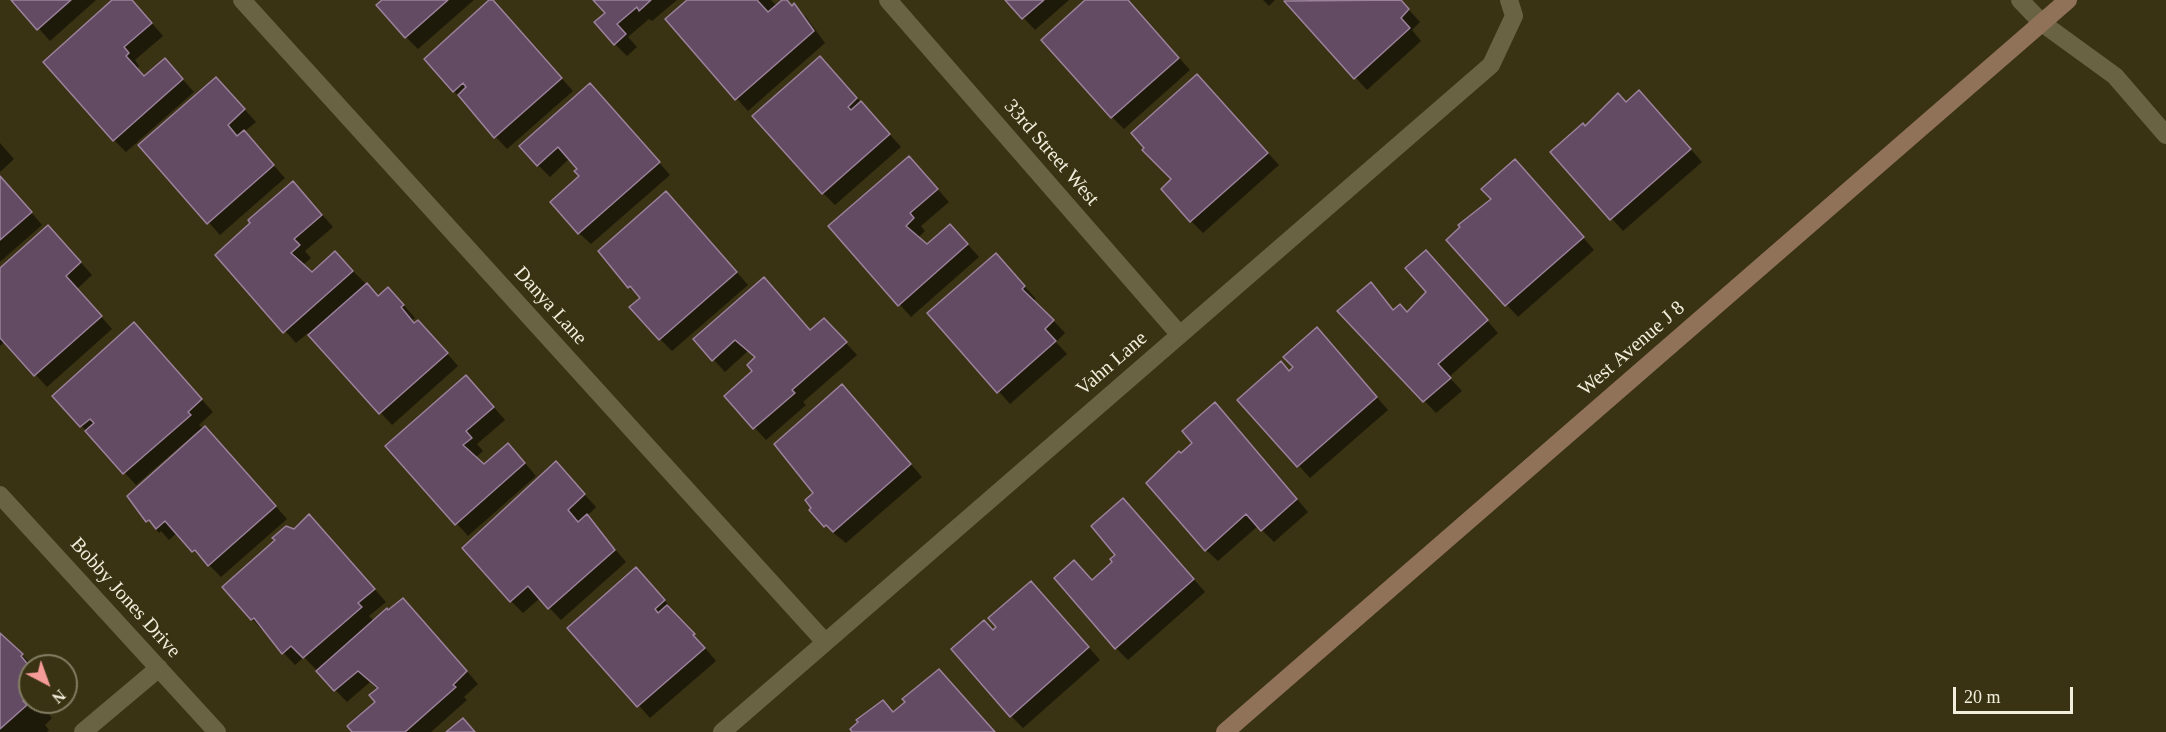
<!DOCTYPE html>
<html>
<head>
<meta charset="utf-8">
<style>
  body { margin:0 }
  #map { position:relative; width:2166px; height:732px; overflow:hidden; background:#393213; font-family:Georgia,serif }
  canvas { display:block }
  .north { position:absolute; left:18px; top:654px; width:60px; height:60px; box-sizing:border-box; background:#393213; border:2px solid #837d63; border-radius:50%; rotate:139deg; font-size:16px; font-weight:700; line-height:24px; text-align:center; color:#f2eedc }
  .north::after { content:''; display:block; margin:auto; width:21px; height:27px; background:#f59b98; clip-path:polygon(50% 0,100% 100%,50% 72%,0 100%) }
  .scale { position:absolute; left:1953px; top:687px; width:120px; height:27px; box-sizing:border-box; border:3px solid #f2eedc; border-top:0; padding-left:8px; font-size:18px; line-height:21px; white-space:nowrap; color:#f2eedc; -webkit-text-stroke:4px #393213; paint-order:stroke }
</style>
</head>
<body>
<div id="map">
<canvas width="2166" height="732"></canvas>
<div class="north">N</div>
<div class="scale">20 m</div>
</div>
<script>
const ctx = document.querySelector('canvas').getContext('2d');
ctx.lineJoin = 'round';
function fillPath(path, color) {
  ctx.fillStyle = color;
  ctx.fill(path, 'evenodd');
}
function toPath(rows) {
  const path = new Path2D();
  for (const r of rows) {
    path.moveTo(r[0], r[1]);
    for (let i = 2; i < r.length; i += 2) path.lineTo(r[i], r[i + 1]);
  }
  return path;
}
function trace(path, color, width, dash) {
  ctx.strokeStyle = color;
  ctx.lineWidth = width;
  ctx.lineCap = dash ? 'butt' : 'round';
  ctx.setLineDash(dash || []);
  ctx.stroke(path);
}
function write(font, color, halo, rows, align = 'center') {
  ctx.font = font + ' Georgia,serif';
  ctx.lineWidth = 5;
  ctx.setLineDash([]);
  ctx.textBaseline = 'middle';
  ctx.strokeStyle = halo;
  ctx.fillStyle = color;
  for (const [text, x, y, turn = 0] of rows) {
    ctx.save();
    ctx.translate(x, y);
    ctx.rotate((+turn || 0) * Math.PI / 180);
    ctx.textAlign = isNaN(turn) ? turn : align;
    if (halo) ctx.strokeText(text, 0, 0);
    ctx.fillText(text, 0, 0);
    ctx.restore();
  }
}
fillPath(toPath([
  [13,0,96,0,50,41],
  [115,0,132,0,163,36,135,60,139,66,137,68,145,77,176,72,194,92,126,152,114,140],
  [385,0,474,0,418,49,406,37],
  [595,0,677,0,652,21,649,19,628,37,637,47,627,56,615,44,607,13],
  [689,0,771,0,777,6,785,0,806,17,825,43,748,111,667,19],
  [1007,0,1069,0,1035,30],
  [1088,0,1128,0,1190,70,1124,129,1112,117],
  [1263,0,1275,0,1269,6],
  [1400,0,1420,22,1412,30,1421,41,1367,90,1286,1],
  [503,12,573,91,507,149,454,91],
  [832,70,901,147,835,205,823,193],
  [1209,88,1279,165,1203,233,1191,221,1173,179],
  [228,91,256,122,244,132,285,178,220,235,140,145],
  [1618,95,1626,104,1651,104,1702,162,1623,231,1552,152,1586,128,1604,112,1602,109],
  [602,97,670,175,591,244,579,233,579,169,570,158,550,177,538,165],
  [0,143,14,159,0,172],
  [921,170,949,202,921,226,925,231,919,237,927,246,962,238,979,257,911,317,830,226],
  [1527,173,1594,250,1518,317,1448,240],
  [0,176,42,225,0,262],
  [305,195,333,227,305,251,311,258,303,265,312,274,347,265,379,297,400,301,415,318,412,320,415,324,430,334,458,366,392,425,308,333,296,343,217,255],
  [678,205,748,285,672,351,660,339,641,299,629,287],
  [60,239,92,275,77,289,112,329,47,387,5,341,0,346,0,270],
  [1438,264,1498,333,1449,377,1462,391,1436,413,1340,311,1371,284,1395,311,1408,314,1428,292],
  [1007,267,1036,299,1032,301,1036,306,1038,304,1065,333,1056,342,1067,354,1010,404,929,313],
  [810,332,836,332,857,355,803,402,806,405,766,440,726,396,754,371,756,358,748,351,725,372,695,339],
  [146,336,213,412,199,425,217,440,287,519,221,577,177,533,169,540,161,531,159,533,129,496,199,433,198,431,136,485,54,396],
  [1328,341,1388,410,1310,478,1240,400,1290,372],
  [478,389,505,420,477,444,483,451,475,458,484,466,520,457,536,476,468,536,387,446],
  [853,398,922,477,846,543,825,526,815,493],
  [1227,416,1308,512,1274,542,1258,526,1218,561,1206,550,1181,455],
  [556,463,596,507,587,516,626,562,561,620,540,598,523,613,511,601],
  [1135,512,1205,592,1128,660,1116,648,1114,562],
  [321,528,386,602,369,616,374,621,415,612,478,684,464,697,467,700,431,732,354,732,377,702,378,690,370,682,347,702,304,657,295,665,252,619,294,531],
  [648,581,716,661,650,718,570,628],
  [1043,595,1100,660,1023,728,1011,716,993,632],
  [0,633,33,666,30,666,30,702,55,702,45,710,52,718,45,725,49,730,47,732,0,732]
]), '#0007');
const building = toPath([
  [11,0,71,0,37,30,11,0],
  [112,0,132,0,152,23,124,47,129,53,126,56,144,76,165,58,183,79,113,141,43,62,112,0],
  [382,0,448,0,405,38,376,5,382,0],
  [489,0,493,0,562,78,494,138,458,95,466,87,463,83,453,92,424,59,489,0],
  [593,0,651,0,639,11,637,7,617,24,626,34,614,45,594,22,605,13,593,0],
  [687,0,757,0,768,12,782,0,787,0,792,6,794,3,814,31,735,100,665,19,687,0],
  [1005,0,1044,0,1022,19,1005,0],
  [1085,0,1128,0,1179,58,1111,118,1041,40,1085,0],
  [1401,0,1409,9,1401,18,1410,28,1354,79,1284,1,1401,0],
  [820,56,857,98,848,107,851,110,861,101,890,134,822,194,752,116,820,56],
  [1197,74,1268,153,1190,222,1161,189,1171,179,1142,150,1144,148,1131,133,1197,74],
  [216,77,245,109,228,125,237,136,244,130,274,165,207,224,138,145,216,77],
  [590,83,660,162,578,234,550,202,579,176,574,171,577,169,558,147,537,166,519,146,590,83],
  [1639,90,1691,149,1610,220,1550,152,1583,123,1585,126,1618,93,1626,102,1639,90],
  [909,156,938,189,910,213,914,218,906,226,927,244,950,224,968,244,898,306,828,226,909,156],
  [1515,159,1584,237,1505,306,1446,240,1460,227,1458,225,1491,199,1481,189,1515,159],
  [0,176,32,212,0,240,0,176],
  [293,181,322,215,294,239,300,245,291,253,312,272,335,251,353,271,283,333,215,255,250,223,248,220,293,181],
  [666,191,737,272,659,340,629,307,640,298,630,286,628,288,598,251,666,191],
  [48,225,81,262,66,276,102,316,34,376,0,338,0,268,48,225],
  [1426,250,1488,320,1438,364,1451,378,1423,402,1337,311,1371,282,1393,310,1400,304,1407,312,1426,292,1405,268,1426,250],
  [996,253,1025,286,1022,289,1054,320,1045,329,1056,341,997,393,927,313,996,253],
  [764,277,810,330,824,318,847,342,792,390,795,393,753,429,724,396,752,371,747,365,755,357,735,340,712,361,693,339,764,277],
  [367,283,378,296,388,287,404,305,401,307,414,323,418,320,448,353,379,414,308,335,367,283],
  [134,322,202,399,188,412,191,415,123,474,85,431,94,423,90,419,80,427,52,396,134,322],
  [1317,327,1377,397,1297,467,1237,400,1281,361,1289,371,1293,367,1283,357,1317,327],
  [466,375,494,407,466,431,472,438,463,445,484,464,508,443,525,463,455,525,385,446,466,375],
  [842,384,911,464,833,532,826,525,824,527,809,510,811,508,805,500,813,493,774,444,842,384],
  [1215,402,1297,499,1261,531,1246,514,1205,551,1146,483,1179,451,1181,453,1192,443,1182,431,1215,402],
  [205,426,276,506,208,566,195,550,192,552,165,521,156,529,149,520,146,522,127,496,205,426],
  [556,461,585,494,568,510,578,522,587,514,615,550,548,609,528,586,510,602,462,548,556,461],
  [1123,498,1194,579,1115,649,1054,578,1074,560,1092,580,1112,562,1110,559,1115,555,1091,526,1123,498],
  [309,514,375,589,358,603,362,607,303,658,291,646,282,654,254,618,251,620,222,587,275,540,272,538,286,526,294,529,309,514],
  [636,567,665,600,655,609,658,613,667,605,695,634,693,635,705,648,637,707,567,628,636,567],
  [1031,581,1089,647,1010,717,951,649,984,620,993,630,996,627,988,618,1031,581],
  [403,598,467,671,453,685,456,687,405,732,352,732,347,726,375,702,369,695,378,688,358,671,334,691,316,671,387,608,388,610,403,598],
  [0,633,23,654,21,656,30,667,30,679,22,686,30,694,23,701,27,705,0,729,0,633],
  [939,669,995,732,852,732,850,729,858,722,856,720,883,700,893,712,905,702,902,699,939,669],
  [463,718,475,732,446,732,463,718]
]);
fillPath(building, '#634b63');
trace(building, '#9c829c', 1.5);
trace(toPath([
  [242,0,825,642],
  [888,0,1180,335],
  [2020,0,2042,23,2115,76,2166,135],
  [0,495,217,732],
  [83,732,159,668],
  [722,732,1491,65,1514,16,1509,0]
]), '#6a6343', 18);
trace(toPath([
  [1225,732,2068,0]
]), '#907259', 18);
write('20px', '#f2eedc', '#393213', [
  ["33rd Street West",1051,153,49],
  ["Danya Lane",550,306,48],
  ["West Avenue J 8",1632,349,-41],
  ["Vahn Lane",1112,364,-41],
  ["Bobby Jones Drive",125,598,48]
]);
</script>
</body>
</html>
